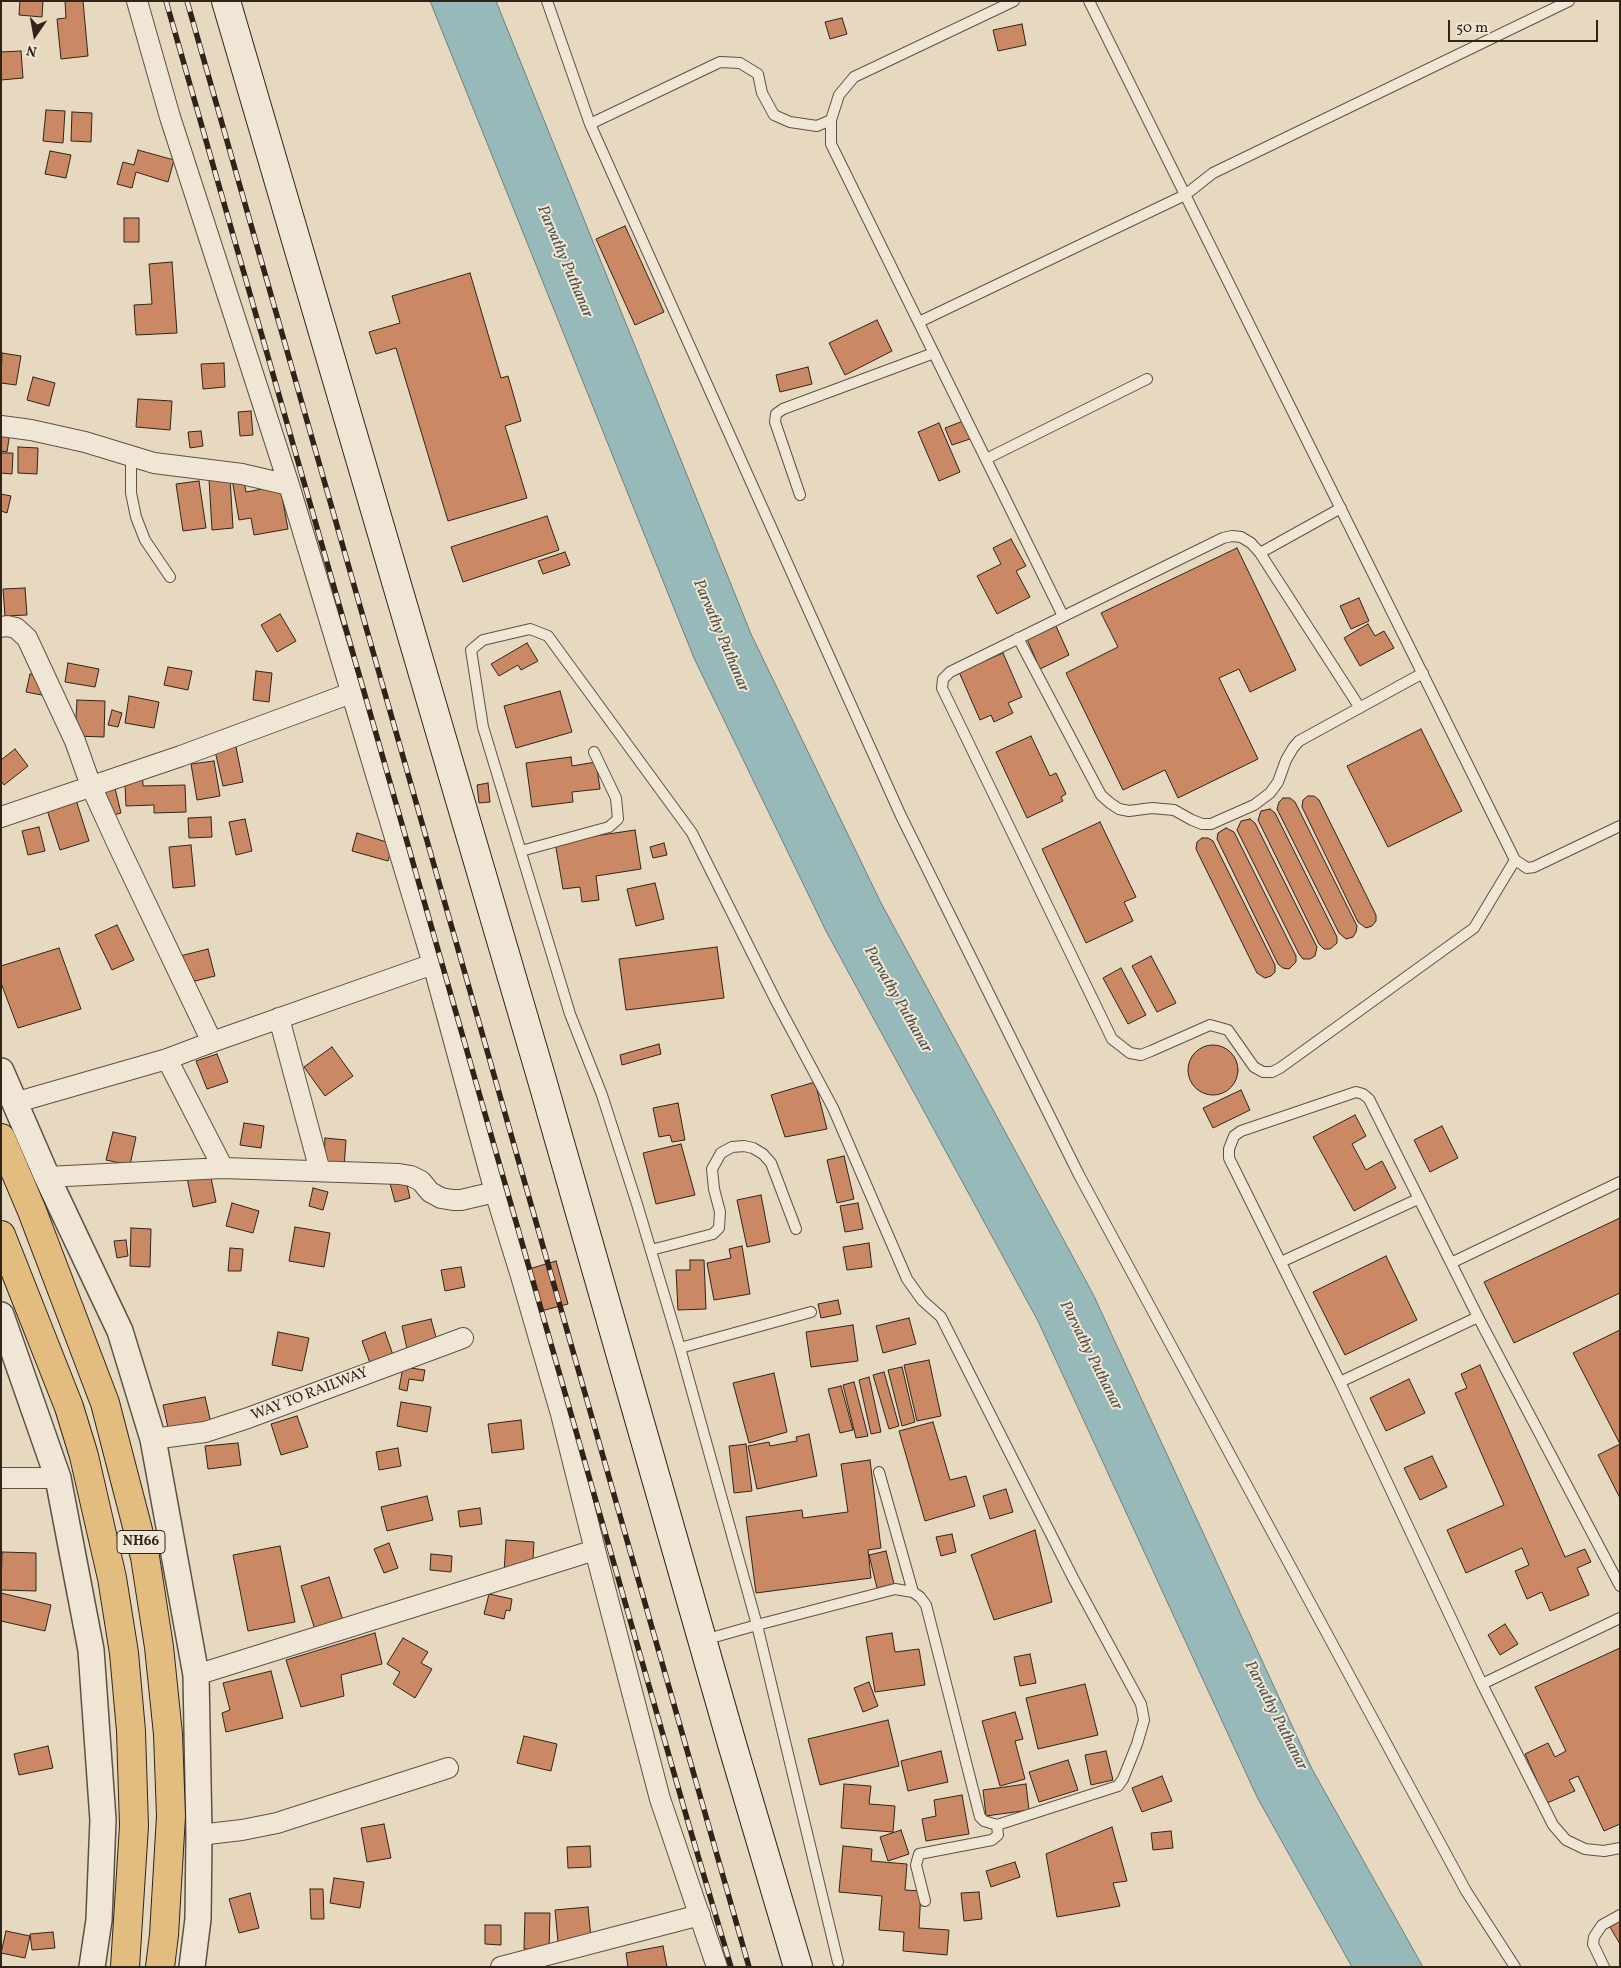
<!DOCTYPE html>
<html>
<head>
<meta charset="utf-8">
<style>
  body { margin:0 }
  #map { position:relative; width:1621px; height:1968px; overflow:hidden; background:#e6d9c0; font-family:Vollkorn,serif }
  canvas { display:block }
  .frame { position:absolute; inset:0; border:2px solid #302419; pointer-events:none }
  .north { position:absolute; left:10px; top:10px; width:50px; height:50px; -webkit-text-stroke:4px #efe6d6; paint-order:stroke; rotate:192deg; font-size:14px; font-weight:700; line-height:20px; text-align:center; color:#302419 }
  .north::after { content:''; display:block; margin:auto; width:18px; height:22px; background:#302419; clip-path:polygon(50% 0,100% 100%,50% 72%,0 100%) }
  .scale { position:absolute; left:1448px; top:20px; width:150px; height:22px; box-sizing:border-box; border:2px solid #302419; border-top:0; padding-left:6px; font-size:15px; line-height:18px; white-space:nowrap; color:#302419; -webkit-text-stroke:4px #efe6d6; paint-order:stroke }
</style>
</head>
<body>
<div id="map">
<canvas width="1621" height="1968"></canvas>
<div class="frame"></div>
<div class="north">N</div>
<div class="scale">50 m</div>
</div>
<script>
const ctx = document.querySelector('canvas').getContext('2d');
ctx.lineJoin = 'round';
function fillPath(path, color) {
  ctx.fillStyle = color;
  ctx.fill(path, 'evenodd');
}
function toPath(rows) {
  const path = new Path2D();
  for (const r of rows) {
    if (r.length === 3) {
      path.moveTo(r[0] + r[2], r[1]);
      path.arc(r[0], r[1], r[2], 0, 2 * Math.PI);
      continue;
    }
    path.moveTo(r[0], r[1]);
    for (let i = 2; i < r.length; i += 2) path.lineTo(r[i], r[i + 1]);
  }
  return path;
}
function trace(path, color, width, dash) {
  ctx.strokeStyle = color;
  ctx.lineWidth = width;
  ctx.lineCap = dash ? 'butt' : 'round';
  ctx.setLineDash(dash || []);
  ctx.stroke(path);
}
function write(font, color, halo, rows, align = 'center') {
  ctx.font = font + ' Vollkorn,serif';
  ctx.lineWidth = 4;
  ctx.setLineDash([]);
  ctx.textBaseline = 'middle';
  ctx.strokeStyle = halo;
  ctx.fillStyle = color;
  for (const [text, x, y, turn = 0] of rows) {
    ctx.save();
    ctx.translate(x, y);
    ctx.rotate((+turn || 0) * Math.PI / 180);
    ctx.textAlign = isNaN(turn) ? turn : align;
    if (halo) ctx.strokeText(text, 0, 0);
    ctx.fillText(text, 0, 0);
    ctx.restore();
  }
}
const water = toPath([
  [430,1,496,1,751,634,881,903,1093,1294,1312,1769,1423,1967,1352,1967,1257,1797,1038,1321,826,931,694,658,430,1]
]);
fillPath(water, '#98b9ba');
trace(water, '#6e7d7a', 1);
const building = toPath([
  [20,1,43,1,42,17,19,15,20,1],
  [65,1,83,1,88,56,61,59,57,19,66,18,65,1],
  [842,18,847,34,830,39,825,22,842,18],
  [1022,24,1026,45,998,51,993,30,1022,24],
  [21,51,23,78,1,80,1,52,21,51],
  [46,110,65,111,63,143,43,141,46,110],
  [72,112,92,113,91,142,71,141,72,112],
  [138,150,174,160,168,182,136,172,132,188,117,184,123,162,134,165,138,150],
  [50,151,71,155,66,178,45,174,50,151],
  [124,218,139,218,139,242,124,242,124,218],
  [625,226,664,312,635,325,596,239,625,226],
  [172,262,177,333,136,335,134,305,152,304,149,264,172,262],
  [470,273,501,378,508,376,521,421,505,426,527,498,448,521,396,348,376,354,369,332,400,323,392,296,470,273],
  [877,320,892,351,845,375,829,343,877,320],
  [2,353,21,356,16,385,1,383,2,353],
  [224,363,225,387,203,389,201,364,224,363],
  [808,367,812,384,780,392,776,375,808,367],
  [33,377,55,383,49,406,27,400,33,377],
  [138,399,172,401,170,430,136,427,138,399],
  [251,411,253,435,240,436,238,412,251,411],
  [966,420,973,438,952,445,945,428,966,420],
  [939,423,960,472,939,481,918,432,939,423],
  [1,431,10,432,7,452,1,451,1,431],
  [201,431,203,446,190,448,188,432,201,431],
  [18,447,38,448,37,474,18,473,18,447],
  [1,453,13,453,12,474,1,473,1,453],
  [243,477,246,492,280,486,288,529,254,535,251,518,239,520,232,479,243,477],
  [230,478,233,528,212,530,209,479,230,478],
  [199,481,206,528,183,531,176,484,199,481],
  [1,494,11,496,7,513,1,511,1,494],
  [547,516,559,550,463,582,451,547,547,516],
  [1011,539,1026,566,1016,571,1030,597,997,614,977,576,1001,564,993,548,1011,539],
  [1237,548,1296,670,1250,692,1239,669,1219,678,1258,759,1178,798,1165,770,1123,790,1066,673,1118,647,1101,613,1237,548],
  [565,552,570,565,543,574,538,561,565,552],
  [25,588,27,615,5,616,3,589,25,588],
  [1359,598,1369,621,1351,629,1340,606,1359,598],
  [280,614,296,641,277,652,261,625,280,614],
  [1368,624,1375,636,1384,631,1394,648,1360,666,1344,638,1368,624],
  [1056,626,1069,655,1040,669,1027,639,1056,626],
  [527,643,538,661,521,670,518,665,499,676,491,664,527,643],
  [1003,653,1022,697,1008,703,1013,713,994,722,991,715,980,720,959,672,1003,653],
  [68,663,99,669,95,687,65,682,68,663],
  [168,667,192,671,188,690,164,685,168,667],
  [256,671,272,673,269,702,253,700,256,671],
  [30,674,51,678,47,696,26,692,30,674],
  [560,691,572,732,516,748,504,706,560,691],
  [129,696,159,702,154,728,125,723,129,696],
  [77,700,105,701,104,737,75,736,77,700],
  [112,710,122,713,118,727,108,725,112,710],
  [1421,729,1462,811,1388,847,1347,766,1421,729],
  [1031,736,1050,776,1056,773,1066,794,1061,797,1063,801,1027,818,996,752,1031,736],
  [236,747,243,782,223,786,215,751,236,747],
  [15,749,28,766,4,785,1,781,1,760,15,749],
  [571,757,572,766,596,762,600,789,572,792,573,802,532,807,526,763,571,757],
  [214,761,220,796,197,800,191,764,214,761],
  [142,763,143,786,185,785,186,812,154,813,154,805,126,806,124,764,142,763],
  [112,776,121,813,95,820,86,782,112,776],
  [488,783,490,802,479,803,477,785,488,783],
  [1308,796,1314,796,1319,800,1376,915,1376,921,1372,926,1366,928,1358,922,1302,807,1303,800,1308,796],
  [75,797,89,841,60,850,46,807,75,797],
  [1283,798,1290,798,1295,802,1357,926,1356,932,1353,937,1346,939,1339,933,1277,809,1279,802,1283,798],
  [1270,809,1275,813,1337,937,1337,943,1330,949,1324,949,1319,944,1258,820,1261,811,1270,809],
  [211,817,212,837,189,838,188,818,211,817],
  [245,819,252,851,236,855,229,822,245,819],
  [1250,819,1255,823,1317,947,1315,956,1310,959,1303,959,1299,954,1237,830,1241,821,1250,819],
  [1100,822,1136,897,1124,902,1133,921,1086,943,1042,849,1100,822],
  [39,827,45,851,28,855,22,831,39,827],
  [1226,828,1234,832,1296,956,1296,962,1289,969,1283,968,1278,964,1217,839,1218,833,1226,828],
  [635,830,641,869,596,876,599,900,582,902,580,887,563,889,555,842,635,830],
  [357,833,393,844,388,861,352,851,357,833],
  [1202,838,1208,838,1213,841,1275,965,1275,972,1271,976,1265,978,1257,973,1196,849,1197,842,1202,838],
  [664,843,667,855,653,858,650,847,664,843],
  [191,845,195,886,173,888,169,847,191,845],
  [655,883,664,919,636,926,627,889,655,883],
  [117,925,134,960,112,970,95,935,117,925],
  [717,947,724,998,626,1010,619,959,717,947],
  [59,948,81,1009,18,1028,1,983,1,966,59,948],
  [208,949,215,976,187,983,180,956,208,949],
  [1151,956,1176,1003,1157,1012,1132,966,1151,956],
  [1121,968,1146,1015,1128,1024,1103,978,1121,968],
  [659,1044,661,1054,622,1065,620,1055,659,1044],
  [1213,1070,25],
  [332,1047,353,1076,325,1096,304,1067,332,1047],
  [217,1054,228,1082,207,1089,196,1061,217,1054],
  [815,1082,827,1129,785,1137,771,1095,815,1082],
  [1241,1090,1250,1110,1213,1128,1203,1108,1241,1090],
  [678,1103,685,1140,672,1142,670,1135,659,1137,653,1108,678,1103],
  [1355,1115,1366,1136,1352,1144,1366,1170,1382,1161,1396,1188,1354,1211,1313,1137,1355,1115],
  [244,1123,264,1126,261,1148,240,1145,244,1123],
  [1442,1126,1458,1158,1430,1172,1414,1140,1442,1126],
  [113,1132,136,1137,130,1165,106,1160,113,1132],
  [325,1138,346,1140,344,1167,324,1165,325,1138],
  [681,1144,695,1195,656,1204,643,1153,681,1144],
  [844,1156,854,1199,837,1203,827,1160,844,1156],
  [210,1173,216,1202,193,1207,187,1178,210,1173],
  [405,1176,410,1198,395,1202,389,1180,405,1176],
  [313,1188,328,1192,323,1210,309,1206,313,1188],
  [761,1195,770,1242,747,1247,737,1200,761,1195],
  [232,1203,259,1211,253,1233,226,1226,232,1203],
  [858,1203,863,1229,845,1232,840,1206,858,1203],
  [1620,1218,1620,1293,1514,1343,1484,1282,1620,1218],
  [295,1227,330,1233,324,1267,289,1261,295,1227],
  [131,1228,151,1229,150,1267,130,1266,131,1228],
  [126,1240,128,1256,117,1258,114,1241,126,1240],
  [869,1243,872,1267,847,1270,843,1247,869,1243],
  [742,1246,750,1294,714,1300,707,1263,731,1258,729,1249,742,1246],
  [230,1248,243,1249,241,1271,228,1271,230,1248],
  [1386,1256,1417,1320,1345,1355,1313,1292,1386,1256],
  [690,1260,704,1260,706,1309,678,1310,676,1270,690,1270,690,1260],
  [556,1261,568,1304,541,1311,529,1269,556,1261],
  [461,1267,465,1287,445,1291,441,1270,461,1267],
  [838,1300,841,1314,821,1318,818,1304,838,1300],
  [909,1318,916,1344,883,1353,876,1326,909,1318],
  [431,1319,437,1341,407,1349,402,1326,431,1319],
  [853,1325,858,1361,811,1367,806,1332,853,1325],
  [1620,1330,1620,1498,1598,1455,1620,1444,1573,1353,1620,1330],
  [278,1332,309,1338,302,1371,272,1365,278,1332],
  [385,1332,393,1355,370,1363,362,1341,385,1332],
  [929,1360,941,1416,917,1421,904,1365,929,1360],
  [1480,1365,1565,1557,1585,1549,1591,1562,1577,1568,1589,1595,1550,1611,1542,1592,1527,1599,1515,1571,1529,1565,1522,1548,1466,1573,1447,1530,1504,1505,1455,1393,1467,1388,1461,1374,1480,1365],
  [403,1367,425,1370,423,1381,409,1379,407,1391,399,1389,403,1367],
  [902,1367,915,1422,902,1426,888,1370,902,1367],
  [884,1372,899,1426,889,1429,873,1375,884,1372],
  [774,1373,787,1432,749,1443,733,1383,774,1373],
  [869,1377,881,1432,871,1434,859,1380,869,1377],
  [1409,1379,1425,1413,1386,1431,1370,1398,1409,1379],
  [854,1382,868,1436,856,1438,843,1385,854,1382],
  [841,1386,853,1430,840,1433,828,1389,841,1386],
  [205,1397,211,1423,169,1432,163,1405,205,1397],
  [401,1402,431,1407,427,1432,397,1426,401,1402],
  [297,1416,308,1447,281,1455,271,1424,297,1416],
  [521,1420,524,1449,492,1453,488,1424,521,1420],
  [933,1422,950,1480,966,1476,975,1506,925,1521,899,1431,933,1422],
  [809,1434,817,1476,757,1489,748,1446,769,1442,770,1446,797,1441,796,1437,809,1434],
  [238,1443,241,1465,208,1469,205,1446,238,1443],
  [746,1444,752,1491,734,1493,729,1446,746,1444],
  [398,1448,401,1466,379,1470,376,1452,398,1448],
  [1432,1456,1447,1487,1420,1500,1404,1468,1432,1456],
  [870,1460,881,1548,868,1550,871,1578,756,1593,746,1517,802,1510,803,1518,848,1512,841,1464,870,1460],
  [1006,1489,1013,1512,990,1519,983,1496,1006,1489],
  [427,1496,433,1520,387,1531,381,1507,427,1496],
  [480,1508,482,1524,460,1527,458,1511,480,1508],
  [1035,1530,1052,1602,994,1620,971,1555,1035,1530],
  [952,1534,956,1552,941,1556,936,1537,952,1534],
  [506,1540,534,1542,532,1575,504,1573,506,1540],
  [389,1543,398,1568,384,1573,374,1549,389,1543],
  [280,1546,295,1622,248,1631,233,1555,280,1546],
  [886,1551,894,1584,877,1588,869,1555,886,1551],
  [2,1552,36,1553,36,1591,1,1590,2,1552],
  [431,1554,452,1556,451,1572,430,1570,431,1554],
  [329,1577,346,1630,318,1639,301,1586,329,1577],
  [1,1593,51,1605,45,1631,1,1621,1,1593],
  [489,1594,512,1599,510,1611,506,1610,504,1619,484,1614,489,1594],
  [1505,1624,1518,1644,1500,1655,1488,1635,1505,1624],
  [375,1633,382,1664,341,1675,344,1696,301,1707,286,1660,375,1633],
  [892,1633,895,1652,919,1649,925,1685,875,1692,866,1637,892,1633],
  [403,1638,428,1652,421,1663,432,1669,415,1698,393,1684,400,1672,387,1664,403,1638],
  [1620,1648,1620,1824,1604,1831,1578,1776,1569,1780,1575,1791,1547,1803,1525,1754,1548,1743,1555,1757,1566,1751,1535,1687,1620,1648],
  [1030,1654,1036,1683,1020,1686,1014,1657,1030,1654],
  [271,1671,283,1718,226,1732,222,1713,230,1710,223,1683,271,1671],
  [869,1682,878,1706,863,1712,854,1688,869,1682],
  [1085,1684,1098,1735,1038,1749,1026,1698,1085,1684],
  [1015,1712,1023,1739,1015,1741,1025,1779,1000,1786,982,1721,1015,1712],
  [888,1720,899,1766,820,1785,808,1739,888,1720],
  [524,1736,557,1744,551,1771,517,1763,524,1736],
  [48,1746,53,1768,19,1775,14,1754,48,1746],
  [941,1751,948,1782,908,1791,901,1761,941,1751],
  [1106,1751,1113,1780,1091,1785,1085,1755,1106,1751],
  [1068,1760,1078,1790,1039,1802,1029,1772,1068,1760],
  [1162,1776,1172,1801,1142,1812,1132,1788,1162,1776],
  [844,1784,871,1786,869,1804,895,1806,893,1832,841,1828,844,1784],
  [1026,1784,1029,1810,986,1816,983,1790,1026,1784],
  [962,1795,969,1834,926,1841,922,1819,936,1816,934,1800,962,1795],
  [384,1824,391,1858,367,1862,361,1828,384,1824],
  [1112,1827,1127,1881,1113,1883,1120,1906,1057,1917,1046,1854,1112,1827],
  [901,1830,909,1854,888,1861,880,1837,901,1830],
  [1171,1831,1173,1848,1153,1850,1151,1833,1171,1831],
  [590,1846,591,1867,568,1868,567,1847,590,1846],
  [843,1846,872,1849,871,1861,907,1864,905,1890,921,1891,919,1928,949,1930,947,1955,903,1951,904,1932,879,1930,882,1896,839,1892,843,1846],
  [1015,1862,1020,1877,991,1887,986,1871,1015,1862],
  [334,1878,364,1882,360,1908,330,1903,334,1878],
  [310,1889,323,1889,324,1919,311,1919,310,1889],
  [979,1892,982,1919,964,1921,961,1893,979,1892],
  [250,1893,259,1928,239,1933,229,1899,250,1893],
  [588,1907,591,1938,558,1942,555,1910,588,1907],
  [525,1913,550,1913,549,1950,524,1949,525,1913],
  [1620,1921,1620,1944,1610,1927,1620,1921],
  [485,1925,501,1925,501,1945,485,1944,485,1925],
  [6,1931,30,1936,25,1958,1,1953,6,1931],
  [53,1932,55,1948,32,1950,30,1934,53,1932],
  [663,1946,667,1967,628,1967,626,1953,663,1946]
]);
fillPath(building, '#ca8964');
trace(building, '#302419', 1);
const service = toPath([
  [547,1,590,124,901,816,1079,1175,1466,1891,1515,1967],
  [1014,1,854,77,839,95,831,120,831,144,1063,616],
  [1089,1,1515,860,1527,868,1534,867,1620,826],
  [590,124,720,62,740,63,758,74,762,93,774,115,790,122,817,126,831,120],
  [919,322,1185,195,1213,173,1569,1],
  [131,456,131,493,136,517,145,540,170,577],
  [986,459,1147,379],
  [800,495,775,422,776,414,783,409,934,353],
  [1260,553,1341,508],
  [1018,638,1101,795,1110,803,1119,809,1129,811,1152,808,1174,810,1192,820,1202,824,1211,824,1254,805,1270,793,1278,782,1286,760,1293,748,1299,741,1423,673],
  [1360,708,1260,553,1251,543,1241,537,1232,536,1223,538,950,672,943,679,942,688,1112,1039,1130,1053,1141,1055,1151,1051,1210,1025,1228,1030,1254,1067,1263,1072,1272,1072,1280,1068,1474,928,1515,860],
  [521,851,609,827,618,819,616,798,594,752],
  [651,1250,713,1234,719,1228,720,1212,714,1189,712,1169,721,1153,732,1147,744,1146,753,1148,763,1154,771,1163,796,1229],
  [1281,1262,1418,1199],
  [1451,1263,1620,1182],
  [1478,1317,1620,1586],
  [680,1348,811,1312],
  [1340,1382,1229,1158,1229,1149,1234,1136,1241,1131,1356,1092,1363,1094,1369,1099,1478,1317,1340,1382,1482,1684,1553,1825,1566,1840,1585,1849,1604,1851,1620,1848],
  [879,1472,913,1592],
  [704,1640,757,1625,895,1589,913,1592,920,1597,926,1605,980,1817,984,1821,997,1825,1118,1786,1123,1779,1137,1744,1144,1720,1141,1704,1073,1578,941,1317,922,1300,907,1279,833,1108,776,1001,692,833,548,636,530,629,483,640,471,650,483,727,570,1014,602,1095,637,1204,680,1348,757,1625,838,1962],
  [1482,1684,1620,1618],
  [925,1901,916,1865,919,1854,992,1840,998,1835,997,1825],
  [1604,1967,1593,1944,1594,1937,1602,1925,1620,1915]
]);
const minor = toPath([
  [137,1,170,117,289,485,433,964,495,1192,521,1276,561,1414,595,1550,660,1799,717,1967],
  [1,426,31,430,85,442,154,463,242,474,289,485],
  [1,627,7,626,16,628,27,638,75,741,91,786,117,843,212,1042],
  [1,817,181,756,351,693],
  [279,1018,320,1171],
  [167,1059,223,1168],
  [14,1103,167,1059,212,1042,433,964],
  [47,1177,223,1168,399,1174,411,1176,421,1181,430,1192,441,1198,453,1200,461,1200,495,1192],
  [153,1439,205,1432,248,1418,463,1338],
  [1,1478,58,1478],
  [196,1675,595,1550],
  [199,1835,242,1830,277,1823,448,1768],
  [501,1967,700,1915]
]);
const tertiary = toPath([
  [1,1071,47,1177,120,1331,153,1439,196,1675,199,1835,198,1919,192,1967],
  [1,1315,58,1478,91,1650,103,1820,99,1920,92,1967]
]);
const secondary = toPath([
  [226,1,542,1080,732,1744,798,1967]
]);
const trunk = toPath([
  [1,1138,32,1211,105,1403,145,1557,159,1647,168,1734,171,1816,164,1935,160,1967],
  [1,1235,69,1407,84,1456,112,1578,124,1653,131,1731,134,1826,125,1967]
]);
trace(service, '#5e5143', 12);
trace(minor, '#5e5143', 22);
trace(tertiary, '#5e5143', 28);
trace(secondary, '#302419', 30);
trace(trunk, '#302419', 30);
trace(service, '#efe6d6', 10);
trace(minor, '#efe6d6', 20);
trace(tertiary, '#efe6d6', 25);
trace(secondary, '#efe6d6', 28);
trace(trunk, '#e3bc80', 28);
const rail = toPath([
  [166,1,688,1822,731,1967],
  [187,1,749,1967]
]);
trace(rail, '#302419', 5.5);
trace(rail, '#efe6d6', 4, [11]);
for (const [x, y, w] of [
  [141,1542,48]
]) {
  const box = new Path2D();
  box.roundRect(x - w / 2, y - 11.5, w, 23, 4);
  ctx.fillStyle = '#efe6d6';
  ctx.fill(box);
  trace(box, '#302419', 1);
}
write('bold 14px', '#302419', null, [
  ["NH66",141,1542]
]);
write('15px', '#302419', '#efe6d6', [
  ["WAY TO RAILWAY",310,1395,-21]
]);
write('italic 16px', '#4f5149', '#efe6d6', [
  ["Parvathy Puthanar",564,262,67],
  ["Parvathy Puthanar",720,636,67],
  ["Parvathy Puthanar",897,1000,60],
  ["Parvathy Puthanar",1090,1356,63],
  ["Parvathy Puthanar",1275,1716,63]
]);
</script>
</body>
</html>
